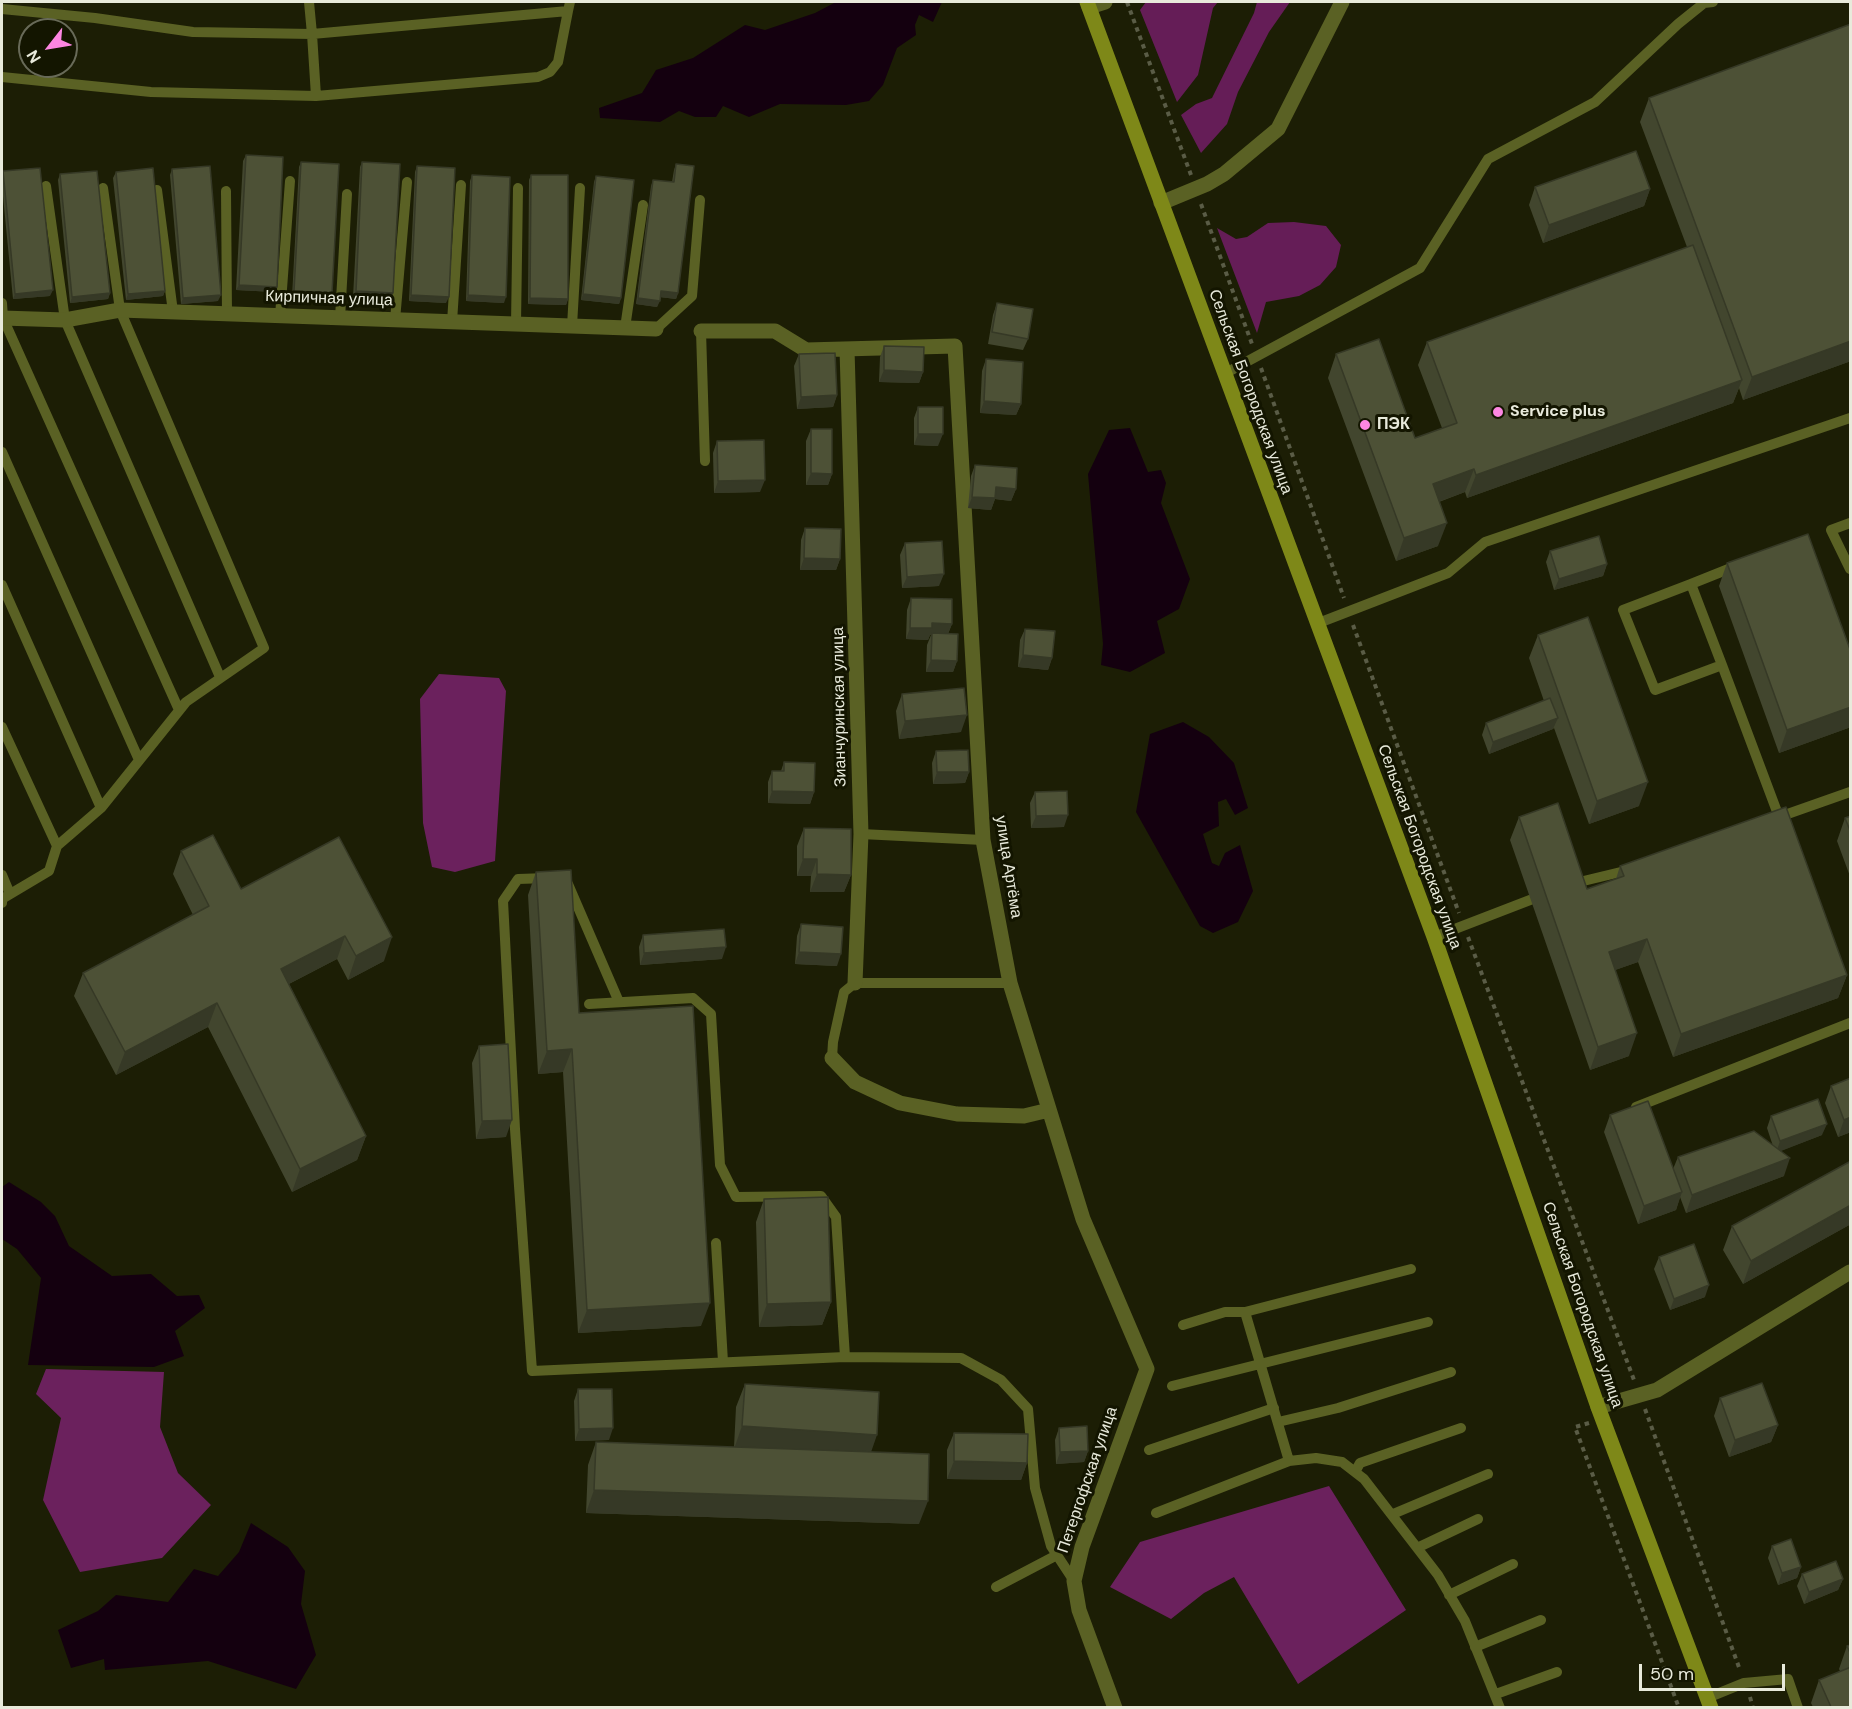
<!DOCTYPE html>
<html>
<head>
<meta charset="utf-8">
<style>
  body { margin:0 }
  #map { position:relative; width:1852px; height:1709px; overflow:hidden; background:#1c1e05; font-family:"DM Sans",sans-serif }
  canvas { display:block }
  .frame { position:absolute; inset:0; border:3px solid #e8eadb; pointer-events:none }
  .north { position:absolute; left:18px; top:18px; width:60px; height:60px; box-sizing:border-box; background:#131500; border:2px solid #686a58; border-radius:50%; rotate:239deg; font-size:16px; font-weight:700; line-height:24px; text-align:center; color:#e8eadb }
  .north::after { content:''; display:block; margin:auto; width:21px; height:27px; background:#fd86e2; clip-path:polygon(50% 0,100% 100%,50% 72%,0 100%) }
  .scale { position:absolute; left:1639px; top:1664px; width:146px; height:27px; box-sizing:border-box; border:3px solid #e8eadb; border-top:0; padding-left:8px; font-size:18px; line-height:21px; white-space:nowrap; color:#e8eadb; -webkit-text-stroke:4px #131500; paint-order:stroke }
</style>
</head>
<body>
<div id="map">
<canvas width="1852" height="1709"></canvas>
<div class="frame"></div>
<div class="north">N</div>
<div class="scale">50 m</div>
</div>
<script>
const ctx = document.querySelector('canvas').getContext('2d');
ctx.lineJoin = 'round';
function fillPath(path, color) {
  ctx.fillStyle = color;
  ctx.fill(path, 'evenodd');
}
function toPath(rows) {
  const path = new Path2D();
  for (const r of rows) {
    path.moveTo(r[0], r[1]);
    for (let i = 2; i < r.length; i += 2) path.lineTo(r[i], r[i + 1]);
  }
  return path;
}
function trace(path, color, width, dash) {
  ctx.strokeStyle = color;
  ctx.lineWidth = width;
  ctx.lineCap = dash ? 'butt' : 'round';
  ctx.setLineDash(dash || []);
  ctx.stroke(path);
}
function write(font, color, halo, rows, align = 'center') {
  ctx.font = font + ' "DM Sans",sans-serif';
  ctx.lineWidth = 6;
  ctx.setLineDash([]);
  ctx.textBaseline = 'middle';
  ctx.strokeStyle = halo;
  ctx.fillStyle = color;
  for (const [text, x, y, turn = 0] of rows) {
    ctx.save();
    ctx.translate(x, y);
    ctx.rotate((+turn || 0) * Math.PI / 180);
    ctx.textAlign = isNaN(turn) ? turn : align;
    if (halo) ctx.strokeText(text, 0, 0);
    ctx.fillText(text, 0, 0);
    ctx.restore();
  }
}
fillPath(toPath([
  [1146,2,1218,2,1213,8,1198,75,1177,102,1140,10],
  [1257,2,1290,2,1269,32,1238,92,1227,124,1201,153,1181,115,1196,104,1212,98,1254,13],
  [1294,222,1326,226,1341,245,1336,267,1320,285,1299,296,1266,302,1257,333,1217,228,1236,239,1247,237,1268,223]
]), '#651d57');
fillPath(toPath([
  [439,674,499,678,506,691,495,861,455,872,432,867,423,823,420,699],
  [46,1369,164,1372,160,1427,178,1473,211,1505,162,1558,80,1572,43,1500,61,1418,36,1394],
  [1329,1486,1406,1610,1298,1684,1234,1577,1204,1593,1171,1619,1110,1587,1140,1542]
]), '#6b215d');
fillPath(toPath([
  [836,2,942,2,933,22,919,15,915,25,916,35,897,48,883,85,869,101,846,105,780,104,749,117,723,106,716,117,695,117,679,111,660,122,600,118,599,108,642,93,656,70,693,58,745,25,765,30,815,13],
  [1130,428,1148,472,1161,470,1166,483,1161,503,1190,579,1179,609,1157,621,1165,653,1130,672,1101,665,1103,644,1088,474,1109,430],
  [1183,722,1209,737,1234,763,1248,808,1235,815,1226,799,1218,802,1219,826,1203,834,1212,863,1219,866,1225,853,1240,845,1253,891,1238,922,1213,933,1200,926,1136,812,1150,734],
  [9,1182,41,1202,55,1216,69,1246,112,1276,151,1274,177,1296,199,1295,205,1308,175,1331,184,1356,154,1367,28,1365,41,1278,17,1249,2,1239,2,1187],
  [251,1523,288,1547,305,1571,301,1604,316,1655,296,1689,208,1661,105,1670,104,1659,71,1668,58,1630,98,1611,116,1595,168,1602,194,1569,218,1576,239,1552]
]), '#14000f');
trace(toPath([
  [1127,2,1191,175],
  [1201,204,1252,344],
  [1261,368,1344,598],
  [1353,625,1459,913],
  [1468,937,1634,1380],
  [1645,1409,1740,1670],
  [1589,1423,1575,1427,1679,1708],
  [1750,1697,1753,1708]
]), '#5a5c46', 4, [4.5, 4.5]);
trace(toPath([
  [2,9,95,18,193,32,312,34,309,2],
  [568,11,312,34,316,96,538,77,550,72,558,62,568,11,570,2],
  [2,77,151,92,316,96],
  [46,186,65,320,220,677],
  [157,190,173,312],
  [226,191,227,314],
  [2,303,3,318,179,710],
  [280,316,290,181],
  [340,318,347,194],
  [395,320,407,182],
  [452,322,461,185],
  [516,324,518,188],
  [572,326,580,188],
  [625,328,643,205],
  [656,329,692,296,700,200],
  [701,331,705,461],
  [1224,374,1420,268,1488,159,1595,102,1678,24,1704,3,1713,2],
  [2,452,139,760],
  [1850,523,1831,530,1850,569],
  [1691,584,1736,566],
  [2,585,101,808],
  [1316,624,1448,573,1485,542,1850,418],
  [1722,665,1655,690,1623,610,1691,584,1722,665,1779,817,1774,819],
  [2,727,57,846],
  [1779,817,1850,792],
  [861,834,983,840],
  [2,875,10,894],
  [548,878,518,879,503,901,515,1129,532,1371,845,1357],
  [568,884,619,1002],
  [1571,884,1629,870],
  [2,903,2,899,49,871,57,846,101,808,186,702,264,648,120,310,103,188],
  [1434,937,1543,895],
  [589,1004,693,998,711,1014,720,1165,736,1197,821,1196,836,1217,845,1357,961,1358,1001,1380,1028,1409,1035,1488,1051,1546,1074,1581],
  [832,1058,833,1042,844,992,855,983,1010,983],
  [1636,1107,1850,1023],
  [716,1243,723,1362],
  [1183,1325,1225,1312,1245,1312],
  [1172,1386,1428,1322],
  [1278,1422,1338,1408,1451,1372],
  [1149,1450,1274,1408],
  [1289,1461,1245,1312,1411,1269],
  [1355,1472,1360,1463,1461,1428],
  [1156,1513,1289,1461,1316,1458,1342,1462,1364,1479,1438,1575,1465,1621,1500,1708],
  [1393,1514,1488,1474],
  [1419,1547,1478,1519],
  [996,1587,1057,1555],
  [1449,1595,1513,1564],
  [1475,1647,1541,1620],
  [1496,1694,1557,1672],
  [1707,1698,1744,1683,1788,1679,1798,1708]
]), '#5a6124', 10);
trace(toPath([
  [1089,7,1105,2],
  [1161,203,1207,184,1224,174,1278,129,1342,2],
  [2,318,65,320,120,310,656,329],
  [701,331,775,331,806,350,955,346,983,840,1010,983,1083,1219,1147,1369,1082,1547,1074,1581,1079,1610,1115,1708],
  [847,349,861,834,855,983],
  [832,1058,855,1082,900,1103,957,1114,1024,1116,1049,1110],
  [1598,1407,1657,1390,1850,1272]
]), '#5a6124', 15);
trace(toPath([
  [1087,2,1434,937,1598,1407,1711,1708]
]), '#7e8818', 15);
fillPath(toPath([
  [1851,24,1851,361,1743,400,1739,388,1733,403,1467,498,1465,492,1439,502,1438,546,1396,561,1328,378,1336,354,1415,438,1442,428,1418,365,1427,342,1687,247,1640,122,1649,98],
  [246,155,277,287,275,292,236,290,243,161],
  [301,162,330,299,292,297,299,167],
  [362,162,393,293,391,299,353,297,360,167],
  [676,164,678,293,676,299,660,297,657,307,636,304,651,186,653,180,672,182,674,170],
  [417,166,446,303,409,301,415,172],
  [172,169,218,301,181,304,170,175],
  [3,171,50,296,13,299,2,186,2,175],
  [116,172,165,291,163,296,126,300,113,178],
  [60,174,110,293,108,299,70,303,58,180],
  [472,175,504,303,466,301,470,181],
  [531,175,568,299,566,305,528,304,529,180],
  [596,176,621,298,619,304,581,300,594,182],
  [1535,187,1650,189,1644,206,1543,243,1529,205],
  [997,303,1028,339,1023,350,988,344,993,315],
  [884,346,923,372,919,383,879,382,880,357],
  [799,354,837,395,833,407,797,409,794,366],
  [986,359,1021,404,1016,415,980,413,982,371],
  [918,407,938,446,914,445,914,418],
  [811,429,832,474,828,485,806,485,806,441],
  [717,441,760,492,714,493,713,453],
  [975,465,1016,489,1011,501,995,499,991,510,968,508,971,476],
  [805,528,840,559,836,570,800,570,801,540],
  [905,543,939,586,902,588,900,555],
  [1550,551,1607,564,1603,576,1554,590,1546,562],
  [1727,563,1851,652,1851,727,1779,753,1719,586],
  [911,598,952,624,948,634,957,661,953,672,926,672,927,645,931,635,930,635,928,640,906,639,907,610],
  [1025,629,1052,658,1048,670,1018,667,1020,640],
  [1538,635,1639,806,1589,824,1554,728,1553,729,1489,754,1482,735,1486,723,1544,701,1529,658],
  [902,694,961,732,899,739,896,711],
  [936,751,969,772,965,783,933,784,932,763],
  [784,762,814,792,810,804,768,803,768,782,772,771,781,771],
  [1035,792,1064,827,1031,828,1030,803],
  [1851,816,1851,879,1837,841,1845,818],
  [1519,817,1587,889,1616,879,1620,866,1847,975,1838,998,1673,1057,1638,962,1615,970,1629,1056,1590,1070,1510,840],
  [804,828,851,875,844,892,810,892,811,876,797,876,797,846],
  [339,837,384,961,348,980,337,959,289,984,366,1136,357,1160,292,1192,208,1027,116,1075,74,996,83,973,193,915,173,874,181,851,241,889],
  [536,872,579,1013,701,1326,578,1333,563,1072,538,1074,528,895],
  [801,924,837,966,795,964,797,936],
  [643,935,722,959,640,965,639,947],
  [479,1046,506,1137,476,1139,472,1063],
  [1851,1078,1851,1132,1838,1137,1825,1103,1831,1086],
  [1610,1115,1673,1169,1678,1157,1773,1146,1767,1128,1771,1116,1822,1135,1780,1151,1784,1176,1686,1213,1680,1197,1676,1210,1638,1224,1604,1132],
  [1851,1161,1851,1224,1743,1284,1723,1250,1732,1226],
  [764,1199,831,1302,822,1325,759,1327,756,1222],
  [1659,1257,1705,1297,1670,1310,1654,1269],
  [745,1384,871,1452,919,1524,586,1513,588,1465,596,1442,734,1447,736,1407],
  [578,1389,609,1440,575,1441,574,1401],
  [1720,1398,1778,1425,1771,1442,1729,1457,1714,1416],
  [1059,1428,1088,1451,1084,1462,1056,1464,1055,1440],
  [954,1433,1027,1463,1021,1480,947,1479,947,1450],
  [1772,1546,1801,1567,1797,1578,1778,1585,1768,1558],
  [1802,1574,1843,1579,1838,1590,1804,1604,1797,1586],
  [1851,1645,1851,1707,1813,1707,1811,1703,1819,1680,1840,1671,1839,1669,1847,1646]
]), '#42462e');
fillPath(toPath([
  [1650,189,1644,206,1543,243,1549,225],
  [239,285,277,287,275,292,236,290],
  [53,290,50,296,13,299,15,294],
  [165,291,163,296,126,300,128,294],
  [294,291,332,293,330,299,292,297],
  [356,291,393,293,391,299,353,297],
  [661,291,678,293,676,299,659,297],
  [110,293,108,299,70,303,72,297],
  [583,294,621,298,619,304,581,300],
  [221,295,218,301,181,304,183,298],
  [411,295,449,297,446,303,409,301],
  [468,295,506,297,504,303,466,301],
  [530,298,568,299,566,305,528,304],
  [638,298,660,301,657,307,636,304],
  [1851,341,1851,361,1743,400,1752,377],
  [884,370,923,372,919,383,879,382],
  [1742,380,1733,403,1467,498,1476,475],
  [837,395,833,407,797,409,801,397],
  [984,401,1021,404,1016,415,980,413],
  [918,434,943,434,938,446,914,445],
  [1474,469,1465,492,1424,507,1433,484],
  [811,473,832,474,828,485,806,485],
  [765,480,760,492,714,493,718,481],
  [996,487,1016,489,1011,501,995,499,991,510,968,508,972,497],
  [1447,523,1438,546,1396,561,1404,538],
  [804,558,840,559,836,570,800,570],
  [1607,564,1603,576,1554,590,1559,579],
  [944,574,939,586,902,588,907,577],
  [932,623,952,624,947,636,930,635,928,640,906,639,910,628],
  [1023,655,1052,658,1048,670,1018,667],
  [931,660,957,661,953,672,926,672],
  [1851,707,1851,727,1779,753,1787,730],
  [967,715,961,732,899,739,905,721],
  [1558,718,1553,729,1489,754,1493,742],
  [937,772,969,772,965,783,933,784],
  [1648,782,1639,806,1589,824,1597,801],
  [772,791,814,792,810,804,768,803],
  [1068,815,1064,827,1031,828,1036,816],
  [803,859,817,859,811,876,797,876],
  [817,874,851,875,844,892,810,892],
  [345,936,337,959,273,992,281,969],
  [392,937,384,961,348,980,356,956],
  [1647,939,1638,962,1601,975,1609,952],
  [726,947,722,959,640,965,644,953],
  [799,952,841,954,837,966,795,964],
  [1847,975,1838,998,1673,1057,1681,1034],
  [217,1003,208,1027,116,1075,125,1052],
  [1637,1033,1629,1056,1590,1070,1598,1047],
  [572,1049,563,1072,538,1074,547,1051],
  [1851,1117,1851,1132,1838,1137,1844,1120],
  [512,1120,506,1137,476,1139,482,1121],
  [1827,1124,1822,1135,1776,1153,1780,1141],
  [366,1136,357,1160,292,1192,300,1169],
  [1790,1158,1784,1176,1686,1213,1692,1195],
  [1682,1192,1676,1210,1638,1224,1644,1206],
  [1851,1205,1851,1224,1743,1284,1751,1261],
  [1709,1285,1705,1297,1670,1310,1674,1299],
  [831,1302,822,1325,759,1327,767,1304],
  [710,1303,701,1326,578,1333,587,1310],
  [1778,1425,1771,1442,1729,1457,1735,1440],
  [742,1426,877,1435,869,1458,734,1449],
  [613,1428,609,1440,575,1441,579,1429],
  [1088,1451,1084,1462,1056,1464,1060,1452],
  [954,1461,1027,1463,1021,1480,947,1479],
  [594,1490,928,1501,919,1524,586,1513],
  [1801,1567,1797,1578,1778,1585,1782,1573],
  [1843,1579,1838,1590,1804,1604,1809,1592]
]), '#363926');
const building = toPath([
  [1851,24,1851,341,1752,377,1649,98,1851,24],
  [1636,151,1650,189,1549,225,1535,187,1636,151],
  [246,155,283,157,277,287,239,285,246,155],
  [301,162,339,164,332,293,294,291,301,162],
  [362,162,400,164,393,293,356,291,362,162],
  [676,164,694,166,678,293,661,291,660,301,638,298,653,180,674,182,676,164],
  [210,166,221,295,183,298,172,169,210,166],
  [417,166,455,168,449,297,411,295,417,166],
  [40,168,53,290,15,294,3,171,40,168],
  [153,168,165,291,128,294,116,172,153,168],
  [97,171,110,293,72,297,60,174,97,171],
  [472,175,510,177,506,297,468,295,472,175],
  [531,175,568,175,568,299,530,298,531,175],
  [596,176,634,180,621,298,583,294,596,176],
  [1693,245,1742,380,1476,475,1474,469,1433,484,1447,523,1404,538,1336,354,1379,339,1415,438,1457,423,1427,342,1693,245],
  [997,303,1033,309,1028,339,992,332,997,303],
  [884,346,924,347,923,372,884,370,884,346],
  [835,353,837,395,801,397,799,354,835,353],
  [986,359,1023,362,1021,404,984,401,986,359],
  [918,407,943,407,943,434,918,434,918,407],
  [811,429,832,429,832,474,811,473,811,429],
  [764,440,765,480,718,481,717,441,764,440],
  [975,465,1017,468,1016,489,996,487,995,498,972,497,975,465],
  [805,528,841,529,840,559,804,558,805,528],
  [1808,534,1851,652,1851,707,1787,730,1727,563,1808,534],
  [1599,536,1607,564,1559,579,1550,551,1599,536],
  [942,541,944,574,907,577,905,543,942,541],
  [911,598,952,599,952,624,932,623,932,628,910,628,911,598],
  [1588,617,1648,782,1597,801,1538,635,1588,617],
  [1025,629,1055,631,1052,658,1023,655,1025,629],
  [932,633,958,634,957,661,931,660,932,633],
  [964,688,967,715,905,721,902,694,964,688],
  [1550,698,1558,718,1493,742,1486,723,1550,698],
  [968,750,969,772,937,772,936,751,968,750],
  [784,762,815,763,814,792,772,791,772,771,784,771,784,762],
  [1067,791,1068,815,1036,816,1035,792,1067,791],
  [1558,803,1587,889,1624,876,1620,866,1786,807,1847,975,1681,1034,1647,939,1609,952,1637,1033,1598,1047,1519,817,1558,803],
  [1851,816,1851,833,1845,818,1851,816],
  [804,828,851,829,851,875,817,874,817,859,803,859,804,828],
  [213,835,241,889,339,837,392,937,356,956,345,936,281,969,366,1136,300,1169,217,1003,125,1052,83,973,209,906,181,851,213,835],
  [571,870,579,1013,693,1006,710,1303,587,1310,572,1049,547,1051,536,872,571,870],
  [801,924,843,927,841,954,799,952,801,924],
  [724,929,726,947,644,953,643,935,724,929],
  [508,1044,512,1120,482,1121,479,1046,508,1044],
  [1851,1078,1851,1117,1844,1120,1831,1086,1851,1078],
  [1818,1099,1827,1124,1780,1141,1771,1116,1818,1099],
  [1648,1101,1682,1192,1644,1206,1610,1115,1648,1101],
  [1754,1131,1790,1158,1692,1195,1678,1157,1754,1131],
  [1851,1161,1851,1205,1751,1261,1732,1226,1851,1161],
  [828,1197,831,1302,767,1304,764,1199,828,1197],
  [1694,1244,1709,1285,1674,1299,1659,1257,1694,1244],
  [1762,1383,1778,1425,1735,1440,1720,1398,1762,1383],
  [745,1384,879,1392,877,1435,742,1426,745,1384],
  [578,1389,612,1389,613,1428,579,1429,578,1389],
  [1087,1426,1088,1451,1060,1452,1059,1428,1087,1426],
  [954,1433,1028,1434,1027,1463,954,1461,954,1433],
  [596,1442,929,1454,928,1501,594,1490,596,1442],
  [1791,1539,1801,1567,1782,1573,1772,1546,1791,1539],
  [1836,1561,1843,1579,1809,1592,1802,1574,1836,1561],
  [1851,1645,1851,1655,1847,1646,1851,1645],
  [1851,1667,1851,1707,1831,1707,1819,1680,1851,1667]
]);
fillPath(building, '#4d5136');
trace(building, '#363926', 1.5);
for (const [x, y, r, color] of [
  [1498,412,6,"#fd86e2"],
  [1365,425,6,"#fd86e2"]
]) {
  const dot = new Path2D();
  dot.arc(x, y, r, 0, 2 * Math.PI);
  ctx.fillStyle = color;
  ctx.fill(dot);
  trace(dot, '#131500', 2);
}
write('16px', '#e8eadb', '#131500', [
  ["Кирпичная улица",329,299,2],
  ["Сельская Богородская улица",1250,392,70],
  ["Зианчуринская улица",840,707,-91],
  ["Сельская Богородская улица",1419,847,70],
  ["улица Артёма",1008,867,81],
  ["Сельская Богородская улица",1582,1305,71],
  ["Петергофская улица",1088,1480,-71]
]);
write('bold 16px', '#e8eadb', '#131500', [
  ["Service plus",1510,412],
  ["ПЭК",1377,425]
], 'left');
</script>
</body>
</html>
